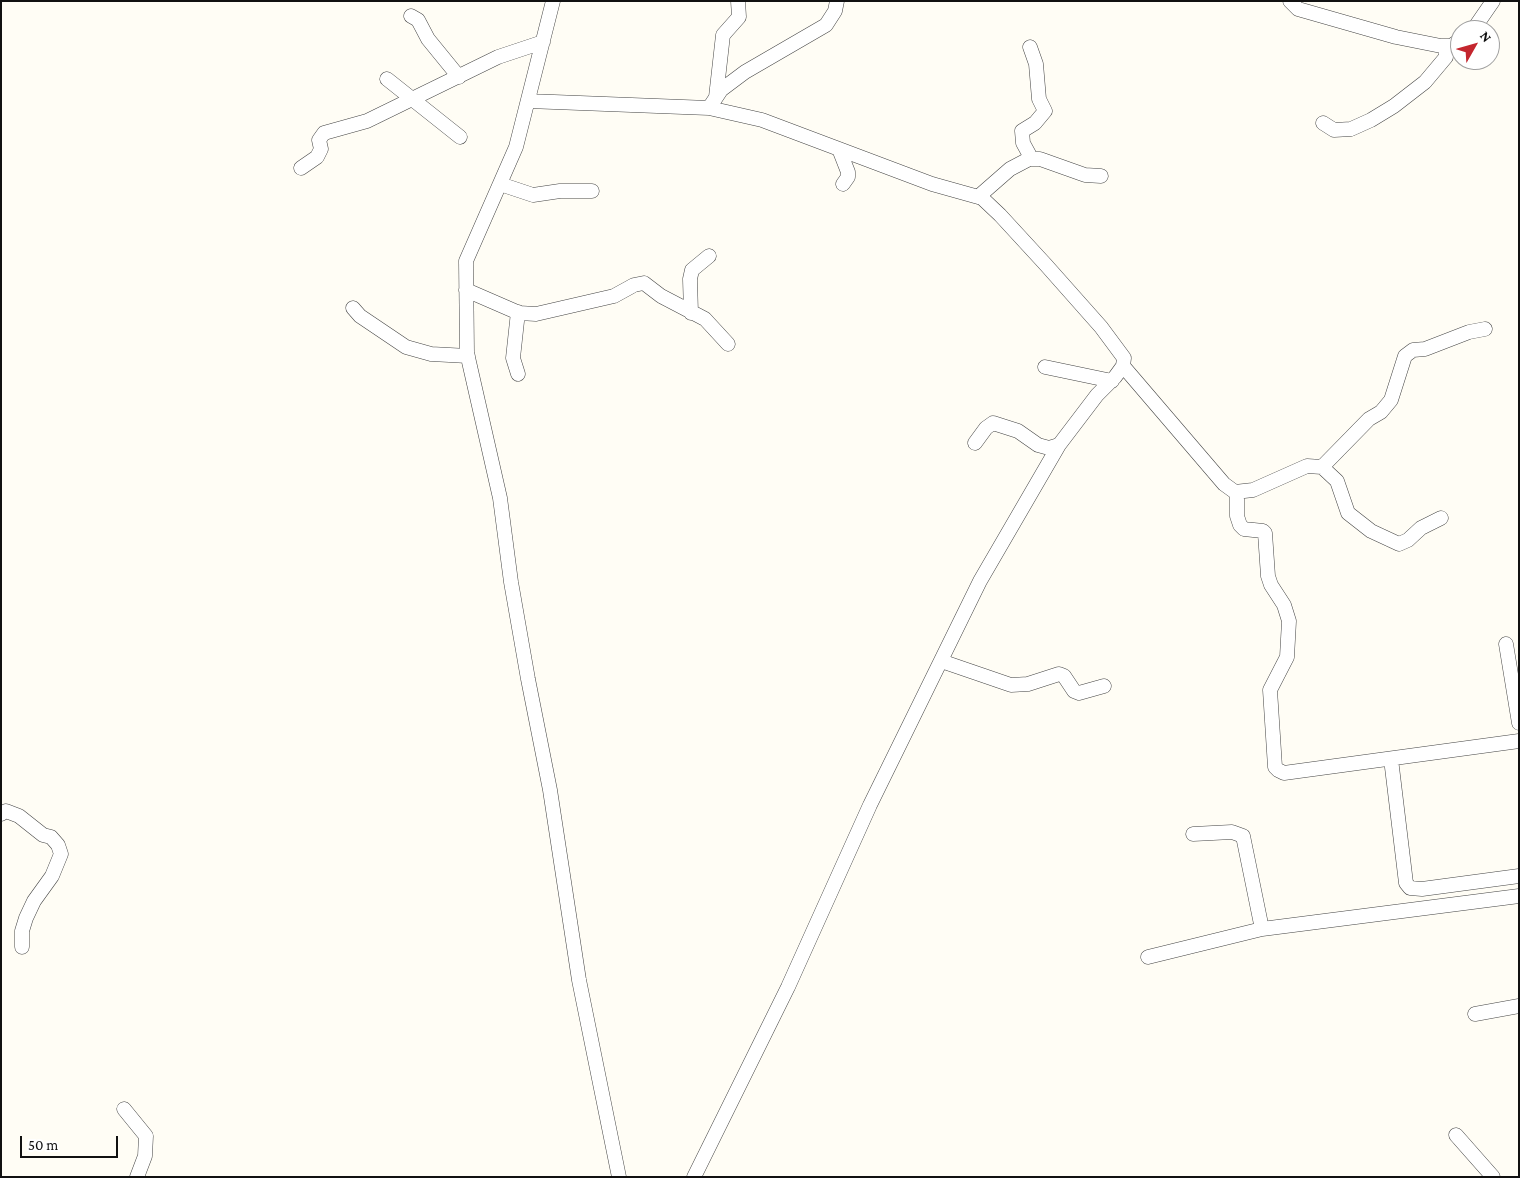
<!DOCTYPE html>
<html>
<head>
<meta charset="utf-8">
<style>
  body { margin:0 }
  #map { position:relative; width:1520px; height:1178px; overflow:hidden; background:#fffdf5; font-family:"Crimson Pro",serif }
  canvas { display:block }
  .frame { position:absolute; inset:0; border:2px solid #111; pointer-events:none }
  .north { position:absolute; left:1450px; top:20px; width:50px; height:50px; box-sizing:border-box; background:#fff; border:1px solid #a0a0a0; border-radius:50%; rotate:52deg; font-size:14px; font-weight:700; line-height:20px; text-align:center; color:#111 }
  .north::after { content:''; display:block; margin:auto; width:18px; height:22px; background:#c4262e; clip-path:polygon(50% 0,100% 100%,50% 72%,0 100%) }
  .scale { position:absolute; left:20px; top:1136px; width:98px; height:22px; box-sizing:border-box; border:2px solid #111; border-top:0; padding-left:6px; font-size:15px; line-height:18px; white-space:nowrap; color:#111; -webkit-text-stroke:4px #fff; paint-order:stroke }
</style>
</head>
<body>
<div id="map">
<canvas width="1520" height="1178"></canvas>
<div class="frame"></div>
<div class="north">N</div>
<div class="scale">50 m</div>
</div>
<script>
const ctx = document.querySelector('canvas').getContext('2d');
ctx.lineJoin = 'round';
function toPath(rows) {
  const path = new Path2D();
  for (const r of rows) {
    path.moveTo(r[0], r[1]);
    for (let i = 2; i < r.length; i += 2) path.lineTo(r[i], r[i + 1]);
  }
  return path;
}
function trace(path, color, width, dash) {
  ctx.strokeStyle = color;
  ctx.lineWidth = width;
  ctx.lineCap = dash ? 'butt' : 'round';
  ctx.setLineDash(dash || []);
  ctx.stroke(path);
}
const minor = toPath([
  [553,1,516,147,466,261,467,353,500,498,511,582,528,679,550,790,579,980,619,1177],
  [1290,1,1298,9,1396,37,1441,46,1451,46,1460,40],
  [411,16,418,20,428,39,459,77],
  [1473,30,1493,1],
  [387,79,460,137],
  [716,97,723,35,739,17,738,1],
  [528,101,709,108,762,120,932,184,982,198,1000,215,1046,265,1101,327,1124,358,1123,366,1115,377,1097,395,1059,445,980,581,870,805,788,987,694,1177],
  [709,108,721,90,745,72,826,25,835,11,837,1],
  [1323,123,1334,130,1351,129,1371,120,1394,106,1425,82,1446,57,1446,46],
  [839,149,848,172,848,177,843,184],
  [1029,159,1029,154,1023,143,1022,131,1035,123,1045,111,1039,99,1036,64,1030,47],
  [301,168,317,157,321,149,319,140,324,133,367,121,498,57,543,42],
  [500,184,533,195,560,191,592,191],
  [978,197,1010,169,1029,159,1040,159,1085,175,1101,176],
  [466,290,519,313,536,314,614,296,634,285,644,283,661,296,705,319,728,344],
  [353,308,360,316,406,347,431,354,468,356],
  [518,312,513,358,518,374],
  [691,313,690,279,692,270,709,256],
  [1123,366,1224,484,1235,492,1253,490,1307,466,1322,467,1337,481,1348,513,1371,531,1399,544,1408,540,1421,528,1441,518],
  [1045,367,1112,381],
  [975,443,986,428,993,423,1018,431,1038,445,1049,448,1059,445],
  [1322,467,1369,419,1381,412,1391,400,1405,356,1413,350,1425,349,1469,332,1485,329],
  [1237,492,1237,516,1240,525,1244,529,1263,531,1265,533,1268,576,1271,585,1284,605,1289,621,1287,657,1270,690,1275,767,1278,770,1284,773,1519,741],
  [1506,644,1519,723],
  [941,661,1011,685,1028,684,1059,674,1064,676,1074,691,1079,693,1104,686],
  [1391,759,1406,883,1410,888,1422,889,1519,876],
  [1,814,6,811,19,816,43,835,51,837,58,845,61,854,52,876,34,901,26,918,22,931,22,947],
  [1193,834,1232,832,1243,836,1262,929],
  [1148,957,1262,929,1519,896],
  [1475,1014,1519,1006],
  [124,1109,146,1136,145,1156,137,1177],
  [1456,1135,1493,1177]
]);
trace(minor, '#444', 15);
trace(minor, '#fff', 14);
</script>
</body>
</html>
